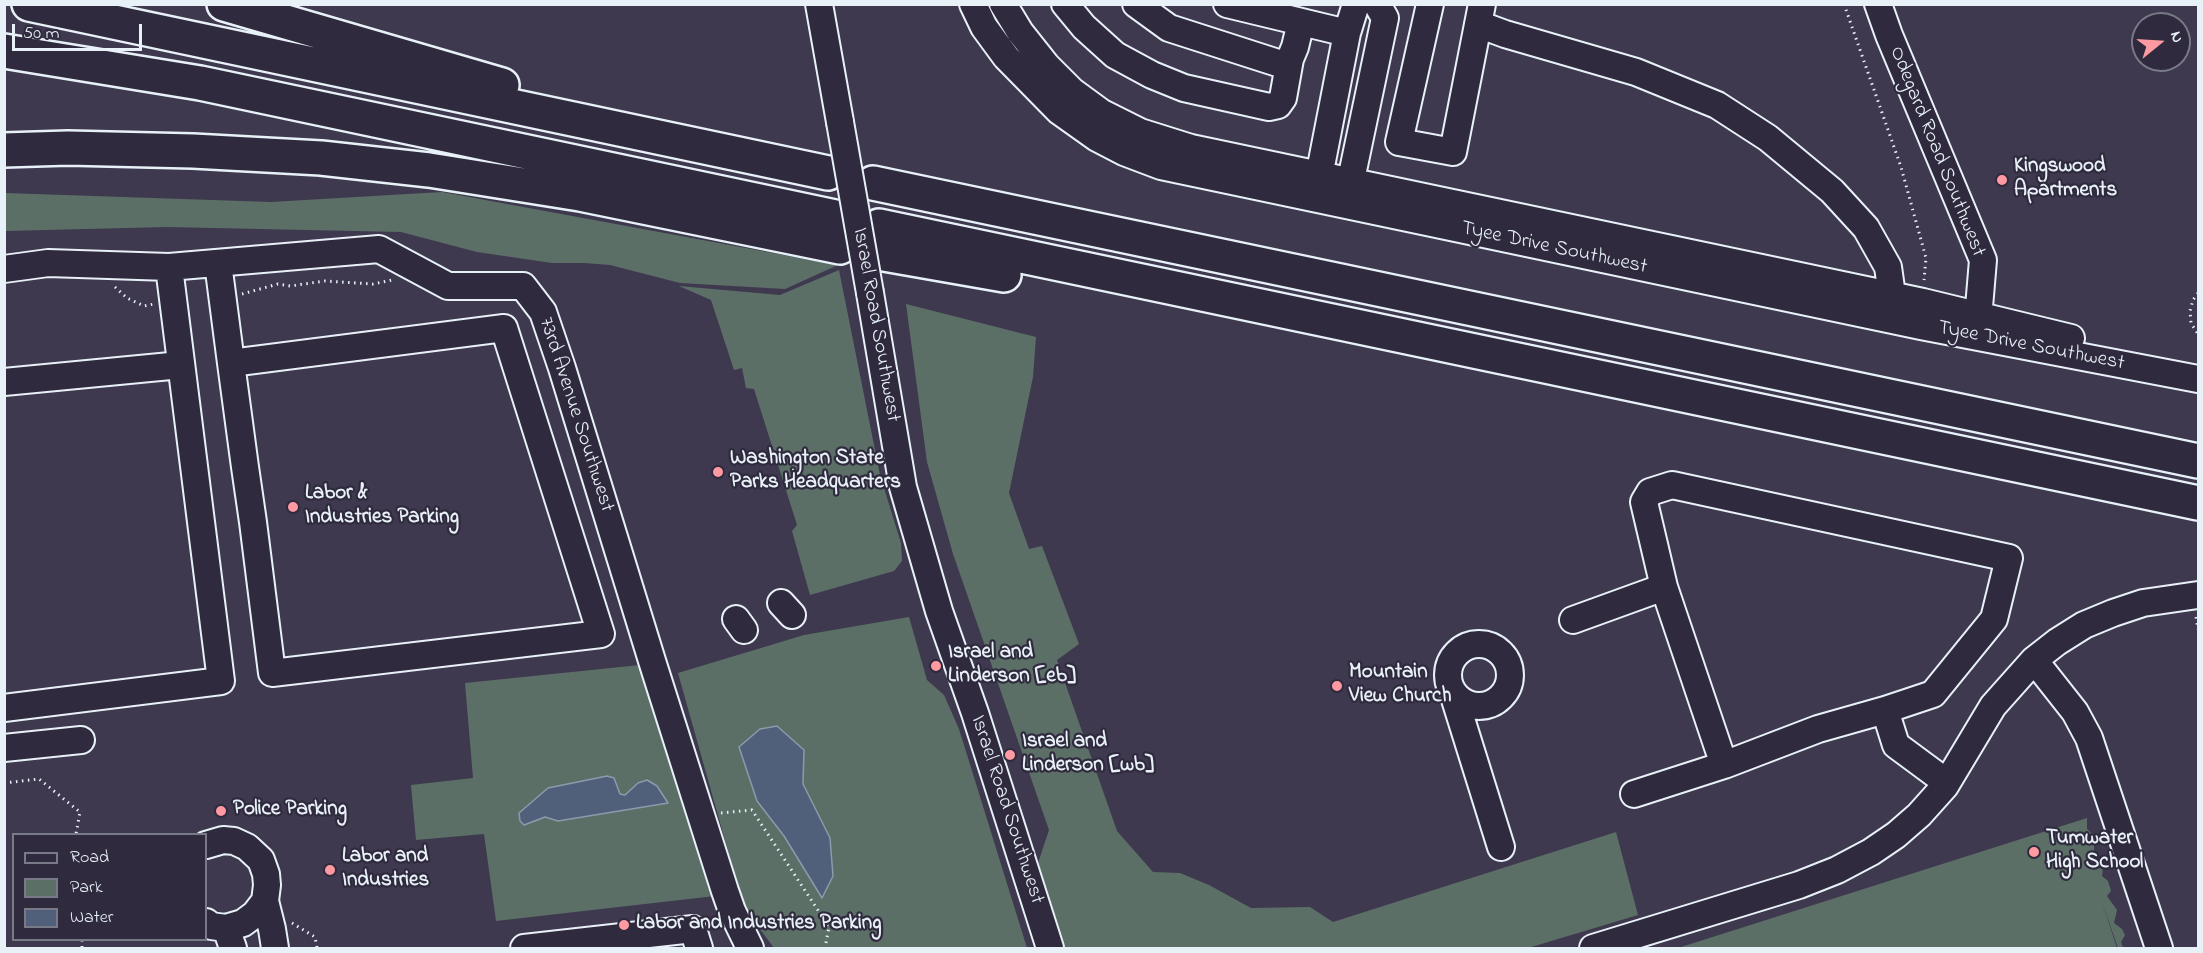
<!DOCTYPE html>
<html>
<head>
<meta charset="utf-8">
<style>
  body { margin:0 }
  #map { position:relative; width:2203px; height:953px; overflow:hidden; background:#3f394f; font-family:"Indie Flower",sans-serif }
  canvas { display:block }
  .frame { position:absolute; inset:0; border:6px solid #e8f1f8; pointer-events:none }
  .legend { position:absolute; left:12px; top:833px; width:195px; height:108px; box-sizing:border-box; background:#2f2a3d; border:2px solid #797a88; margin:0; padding:8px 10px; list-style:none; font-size:18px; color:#e8f1f8 }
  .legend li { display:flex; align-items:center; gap:12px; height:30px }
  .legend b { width:30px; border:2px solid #797a88 }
  .north { position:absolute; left:2131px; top:12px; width:60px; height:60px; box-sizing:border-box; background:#2f2a3d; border:2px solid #797a88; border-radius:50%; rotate:72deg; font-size:16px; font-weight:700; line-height:24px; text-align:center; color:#e8f1f8 }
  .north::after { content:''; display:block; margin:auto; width:21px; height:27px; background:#ff9aa2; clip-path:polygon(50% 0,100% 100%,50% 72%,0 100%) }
  .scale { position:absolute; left:12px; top:24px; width:130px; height:27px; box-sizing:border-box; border:3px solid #e8f1f8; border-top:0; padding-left:8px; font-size:18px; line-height:21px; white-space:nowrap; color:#e8f1f8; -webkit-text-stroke:4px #2f2a3d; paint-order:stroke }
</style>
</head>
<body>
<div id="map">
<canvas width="2203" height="953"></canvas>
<div class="frame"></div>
<ul class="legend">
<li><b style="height:8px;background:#2f2a3d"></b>Road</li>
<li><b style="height:16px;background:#5c6f67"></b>Park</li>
<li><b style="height:16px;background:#50607a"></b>Water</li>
</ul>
<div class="north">N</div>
<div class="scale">50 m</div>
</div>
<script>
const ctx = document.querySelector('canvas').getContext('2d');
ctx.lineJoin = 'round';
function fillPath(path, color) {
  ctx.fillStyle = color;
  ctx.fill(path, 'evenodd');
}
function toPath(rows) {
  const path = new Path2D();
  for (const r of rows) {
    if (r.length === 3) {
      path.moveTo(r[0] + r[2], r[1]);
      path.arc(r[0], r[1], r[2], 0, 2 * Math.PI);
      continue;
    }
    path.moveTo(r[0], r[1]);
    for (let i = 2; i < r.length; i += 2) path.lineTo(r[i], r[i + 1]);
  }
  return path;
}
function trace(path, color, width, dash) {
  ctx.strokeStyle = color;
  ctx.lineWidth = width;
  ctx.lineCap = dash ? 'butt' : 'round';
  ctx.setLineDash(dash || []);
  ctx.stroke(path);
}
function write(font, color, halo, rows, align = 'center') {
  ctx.font = font + ' "Indie Flower",sans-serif';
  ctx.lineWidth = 4.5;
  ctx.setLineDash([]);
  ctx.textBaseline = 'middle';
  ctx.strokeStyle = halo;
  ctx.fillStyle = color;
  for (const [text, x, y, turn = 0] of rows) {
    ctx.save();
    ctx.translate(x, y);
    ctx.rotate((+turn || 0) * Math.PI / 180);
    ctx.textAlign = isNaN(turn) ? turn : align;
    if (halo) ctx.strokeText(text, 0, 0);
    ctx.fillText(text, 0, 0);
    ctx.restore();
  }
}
fillPath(toPath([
  [442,192,838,265,785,289,680,283,610,265,584,263,552,263,477,252,401,232,167,227,5,231,5,193,271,202],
  [839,270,880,475,901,543,902,561,894,571,810,595,792,531,797,525,754,389,746,388,742,368,734,370,711,300,679,286,780,295],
  [906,304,1036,337,1033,377,1009,493,1029,549,1042,546,1079,644,1057,660,1117,831,1153,872,1180,873,1209,885,1251,908,1310,907,1333,922,1616,832,1638,915,1528,948,1063,948,1036,869,1049,830,953,554,927,462],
  [909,617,927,680,944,695,959,729,1027,948,774,948,744,908,678,673,804,635],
  [640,665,715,896,496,921,484,834,416,840,411,785,473,778,465,683],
  [2087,818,2087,829,2091,833,2094,843,2094,854,2100,859,2103,868,2102,876,2108,881,2111,891,2107,896,2117,910,2114,923,2122,929,2125,935,2121,942,2123,948,2118,948,2102,902,2117,948,1678,948]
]), '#5c6f67');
const water = toPath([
  [777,726,804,750,803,784,830,838,833,876,822,898,784,836,757,801,739,747,760,729,777,726],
  [607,776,614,778,620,794,625,795,638,783,647,780,657,786,668,803,558,821,545,817,524,825,520,821,519,813,548,788,607,776]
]);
fillPath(water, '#50607a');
trace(water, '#8d9aac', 1.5);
const minor = toPath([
  [819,4,840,122],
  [973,4,984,27,1006,57,1059,111,1097,138,1124,152,1161,166,1921,326,2198,379],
  [1003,4,1020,32,1047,66,1072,91,1102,113,1140,132,1191,148,1923,302,2071,338],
  [1065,4,1084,27,1115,55,1152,75,1184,88,1269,107,1278,105,1283,98,1290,59],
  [1136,4,1169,28,1281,64,1290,59,1295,47,1301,22],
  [1227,4,1347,33,1356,4],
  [1430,4,1399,142,1453,152,1482,4],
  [1878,4,1889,35,1983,260,1977,331],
  [1478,24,1505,34,1636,72,1717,105,1768,138,1832,191,1866,228,1888,267,1892,295,1890,310],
  [1316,192,1347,33],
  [1347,199,1385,18,1377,4],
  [218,263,231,363,245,467,253,522,272,673,601,634,504,328,231,363],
  [4,269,48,263,169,267,379,249,448,286,523,286,543,312,562,368,653,664,725,891,732,911,750,948],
  [870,293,903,487,939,611,975,713,1050,948],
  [4,382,181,365],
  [1664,587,1644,502,1650,492,1672,485,2009,558,1994,619,1933,694,1885,710],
  [781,603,792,615],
  [736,619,744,630],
  [1573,620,1664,587,1724,765],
  [1479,675,31],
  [2034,660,2075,712,2089,738,2159,948],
  [1453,693,1501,847],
  [4,708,221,681,169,267],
  [4,748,81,740],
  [1634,794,1724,765,1818,729,1885,710,1896,745,1946,782],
  [206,845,223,840,234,841,247,847,261,860,266,874,267,885,265,901,255,914,243,923,226,928,211,926,206,922],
  [265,901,272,929,275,948],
  [226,928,233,948],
  [524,948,693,929,699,948],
  [1593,948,1799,885,1837,870,1871,852,1896,835,1919,815,1945,786,1993,706,2034,660,2057,642,2084,625,2113,613,2143,603,2198,595]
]);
const highway = toPath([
  [29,4,828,173],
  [224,4,502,85],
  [4,51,200,83,835,217],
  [4,150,68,148,193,151,321,158,429,170,580,194,840,247],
  [873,183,2198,461],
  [879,226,2198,503],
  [884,254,1004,275]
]);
trace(minor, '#e8f1f8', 30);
trace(highway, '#e8f1f8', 38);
trace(toPath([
  [1844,4,1901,167,1926,258,1924,280],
  [115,287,127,298,144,306,154,304],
  [2198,293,2193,300,2190,311,2191,323,2198,334],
  [242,294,278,284,290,286,325,281,373,284,392,280],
  [2196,617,2198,629],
  [4,783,39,779,80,812,76,834],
  [721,813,752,810,829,927,825,948],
  [292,923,315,937,317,948],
  [82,940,82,948]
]), '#e8f1f8', 3, [1.5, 4.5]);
trace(minor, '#2f2a3d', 26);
trace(highway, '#2f2a3d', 33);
const minorBridge = toPath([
  [840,122,870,293]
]);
trace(minorBridge, '#e8f1f8', 30, []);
trace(minorBridge, '#2f2a3d', 26);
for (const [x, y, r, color] of [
  [2002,180,6,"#ff9aa2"],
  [718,472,6,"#ff9aa2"],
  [293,507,6,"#ff9aa2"],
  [936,666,6,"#ff9aa2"],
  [1337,686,6,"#ff9aa2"],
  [1010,755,6,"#ff9aa2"],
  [221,811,6,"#ff9aa2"],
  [2034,852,6,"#ff9aa2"],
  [330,870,6,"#ff9aa2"],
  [624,925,6,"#ff9aa2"]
]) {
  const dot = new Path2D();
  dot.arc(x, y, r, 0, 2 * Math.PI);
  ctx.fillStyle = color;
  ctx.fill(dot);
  trace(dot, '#2f2a3d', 2);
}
write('21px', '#e8f1f8', '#2f2a3d', [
  ["Odegard Road Southwest",1936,152,68],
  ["Tyee Drive Southwest",1554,249,12],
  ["Israel Road Southwest",875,325,80],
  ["Tyee Drive Southwest",2031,347,11],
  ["73rd Avenue Southwest",575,415,72],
  ["Israel Road Southwest",1006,810,72]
]);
write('bold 21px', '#e8f1f8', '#2f2a3d', [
  ["Kingswood",2014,168],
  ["Apartments",2014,192],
  ["Washington State",730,460],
  ["Parks Headquarters",730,484],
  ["Labor &",305,495],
  ["Industries Parking",305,519],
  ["Israel and",948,654],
  ["Linderson [eb]",948,678],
  ["Mountain",1349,674],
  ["View Church",1349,698],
  ["Israel and",1022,743],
  ["Linderson [wb]",1022,767],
  ["Police Parking",233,811],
  ["Tumwater",2046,840],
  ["High School",2046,864],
  ["Labor and",342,858],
  ["Industries",342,882],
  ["Labor and Industries Parking",636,925]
], 'left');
</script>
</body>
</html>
